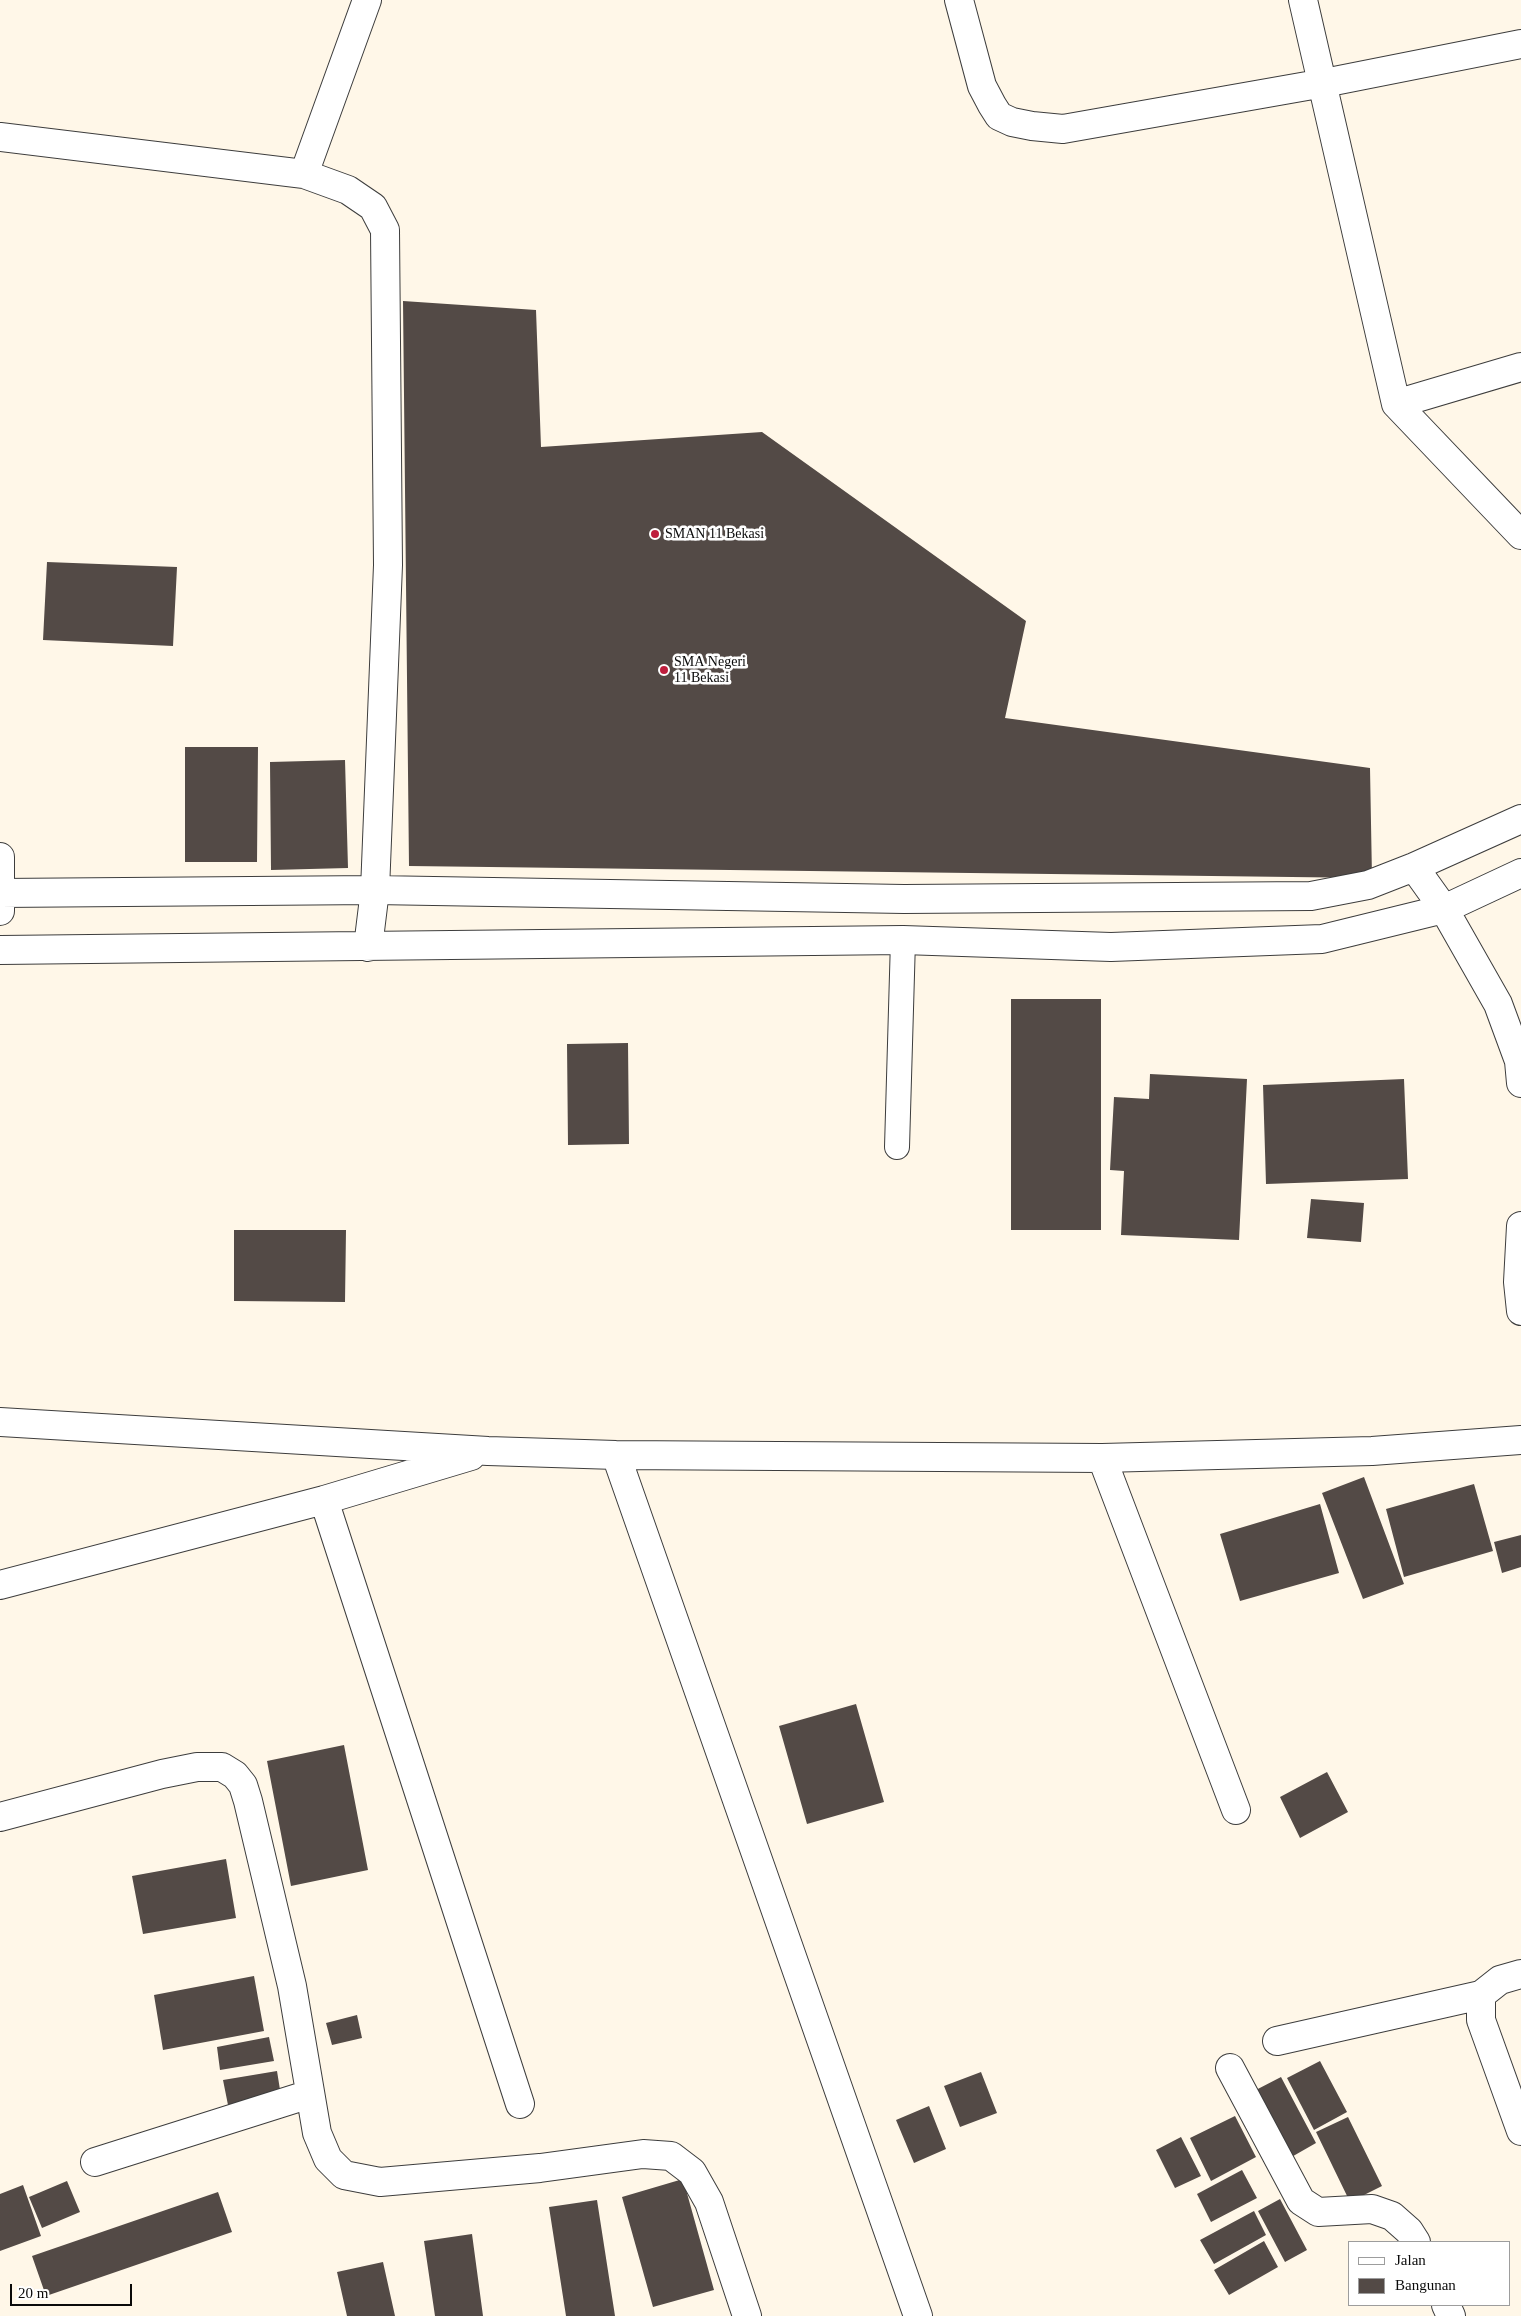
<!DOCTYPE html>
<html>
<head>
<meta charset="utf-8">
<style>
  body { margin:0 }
  #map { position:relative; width:1521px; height:2316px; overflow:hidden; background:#fff7e8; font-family:Georgia,serif }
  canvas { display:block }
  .legend { position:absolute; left:1348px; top:2241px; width:162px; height:65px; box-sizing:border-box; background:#fff; border:1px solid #9d9d9d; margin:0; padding:6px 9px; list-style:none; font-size:15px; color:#0a0a0a }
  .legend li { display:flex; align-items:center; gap:10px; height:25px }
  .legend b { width:25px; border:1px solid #9d9d9d }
  .scale { position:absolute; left:10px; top:2284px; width:122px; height:22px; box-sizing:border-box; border:2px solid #0a0a0a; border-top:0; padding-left:6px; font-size:15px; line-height:18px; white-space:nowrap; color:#0a0a0a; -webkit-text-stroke:4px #fff; paint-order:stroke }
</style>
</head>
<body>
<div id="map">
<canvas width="1521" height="2316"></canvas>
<ul class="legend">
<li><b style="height:6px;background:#fff"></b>Jalan</li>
<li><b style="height:14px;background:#534a46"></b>Bangunan</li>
</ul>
<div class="scale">20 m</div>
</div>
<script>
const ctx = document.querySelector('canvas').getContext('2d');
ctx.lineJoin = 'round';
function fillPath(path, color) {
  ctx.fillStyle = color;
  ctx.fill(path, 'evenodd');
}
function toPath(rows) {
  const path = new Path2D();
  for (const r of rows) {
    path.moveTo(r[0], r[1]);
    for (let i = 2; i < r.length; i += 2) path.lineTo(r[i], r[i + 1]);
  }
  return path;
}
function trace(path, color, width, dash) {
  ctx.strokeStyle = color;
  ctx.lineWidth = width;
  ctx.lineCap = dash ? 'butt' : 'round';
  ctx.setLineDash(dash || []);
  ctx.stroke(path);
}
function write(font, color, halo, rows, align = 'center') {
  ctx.font = font + ' Georgia,serif';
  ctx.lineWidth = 5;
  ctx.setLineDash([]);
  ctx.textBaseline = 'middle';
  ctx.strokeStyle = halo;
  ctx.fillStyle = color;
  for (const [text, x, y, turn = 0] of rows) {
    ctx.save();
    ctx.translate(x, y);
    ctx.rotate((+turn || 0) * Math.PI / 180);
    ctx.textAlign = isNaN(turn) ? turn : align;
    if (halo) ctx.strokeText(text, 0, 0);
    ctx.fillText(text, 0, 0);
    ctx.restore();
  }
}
fillPath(toPath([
  [403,301,536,310,541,447,762,432,1026,621,1005,718,1370,768,1372,878,409,866],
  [47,562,177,567,173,646,43,640],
  [185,747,258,747,257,862,185,862],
  [345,760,348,868,271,870,270,762],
  [1011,999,1101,999,1101,1230,1011,1230],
  [628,1043,629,1144,568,1145,567,1044],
  [1150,1074,1247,1079,1239,1240,1121,1235,1124,1171,1110,1170,1114,1097,1149,1099],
  [1404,1079,1408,1179,1266,1184,1263,1085],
  [1311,1199,1364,1203,1361,1242,1307,1238],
  [234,1230,346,1230,345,1302,234,1301],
  [1364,1477,1404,1584,1363,1599,1322,1493],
  [1474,1484,1493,1551,1404,1577,1386,1509],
  [1320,1504,1339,1573,1240,1601,1220,1534],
  [1521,1535,1521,1567,1502,1573,1494,1542],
  [856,1704,884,1802,807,1824,779,1726],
  [344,1745,368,1870,291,1886,267,1761],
  [1327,1772,1348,1812,1300,1838,1280,1797],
  [226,1859,236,1918,143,1934,132,1876],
  [254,1976,264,2031,163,2050,154,1995],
  [357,2015,362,2038,332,2045,326,2023],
  [269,2037,274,2061,220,2070,217,2047],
  [1320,2061,1347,2112,1314,2130,1287,2078],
  [277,2071,281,2096,228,2105,223,2080],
  [981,2072,997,2113,960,2127,944,2086],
  [1281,2077,1316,2143,1288,2159,1252,2092],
  [929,2106,946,2149,914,2163,896,2120],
  [1235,2116,1256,2157,1211,2181,1190,2138],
  [1348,2117,1382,2186,1350,2202,1316,2132],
  [1181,2137,1201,2176,1175,2188,1156,2150],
  [1242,2170,1257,2198,1211,2222,1197,2194],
  [683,2179,714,2290,653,2307,622,2197],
  [67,2181,80,2212,42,2228,29,2197],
  [23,2185,41,2236,0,2251,0,2194],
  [218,2192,232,2232,46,2296,32,2256],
  [1280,2199,1307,2250,1285,2262,1258,2211],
  [597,2200,615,2316,566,2316,549,2207],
  [1254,2211,1266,2235,1214,2264,1200,2240],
  [472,2234,483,2316,435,2316,424,2241],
  [1264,2241,1278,2267,1229,2295,1214,2270],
  [383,2262,395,2316,347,2316,337,2272]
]), '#534a46');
const lane = toPath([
  [897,1147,903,940]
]);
const street = toPath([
  [959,0,982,86,992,105,999,116,1012,122,1032,126,1063,129,1324,83,1521,44],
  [1303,0,1396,404,1521,535],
  [0,137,304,174,348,190,373,207,385,230,388,565,375,890,368,947],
  [304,174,367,0],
  [1396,404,1521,367],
  [0,857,0,911],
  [1414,867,1444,909,1498,1004,1519,1061,1521,1083],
  [0,893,375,890,904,899,1311,896,1368,885,1414,867,1521,819],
  [0,950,903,940,1111,947,1322,939,1444,909,1521,873],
  [1521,1226,1518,1282,1521,1311],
  [0,1422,488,1451,616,1455,1102,1458,1372,1451,1521,1440],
  [616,1455,918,2316],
  [1102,1458,1236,1810],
  [324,1500,520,2104],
  [0,1585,324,1500,471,1456],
  [0,1817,162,1774,197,1767,222,1767,235,1775,243,1785,248,1801,292,1986,317,2133,328,2159,344,2175,380,2182,540,2168,643,2154,671,2156,692,2172,709,2202,747,2316],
  [1521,1974,1500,1980,1481,1995,1481,2020,1521,2131],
  [1277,2041,1481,1995],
  [1230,2068,1301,2201,1318,2212,1372,2209,1392,2216,1409,2231,1416,2242],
  [95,2162,310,2094],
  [1446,2305,1451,2316]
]);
trace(lane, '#3d3d3d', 26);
trace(street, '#3d3d3d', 30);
trace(lane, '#fff', 24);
trace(street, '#fff', 28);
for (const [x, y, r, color] of [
  [655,534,5,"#be1e3d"],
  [664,670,5,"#be1e3d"]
]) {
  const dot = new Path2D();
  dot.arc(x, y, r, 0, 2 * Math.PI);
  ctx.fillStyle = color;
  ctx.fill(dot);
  trace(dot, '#fff', 2);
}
write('14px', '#0a0a0a', '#fff', [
  ["SMAN 11 Bekasi",665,534],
  ["SMA Negeri",674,662],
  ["11 Bekasi",674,678]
], 'left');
</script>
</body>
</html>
